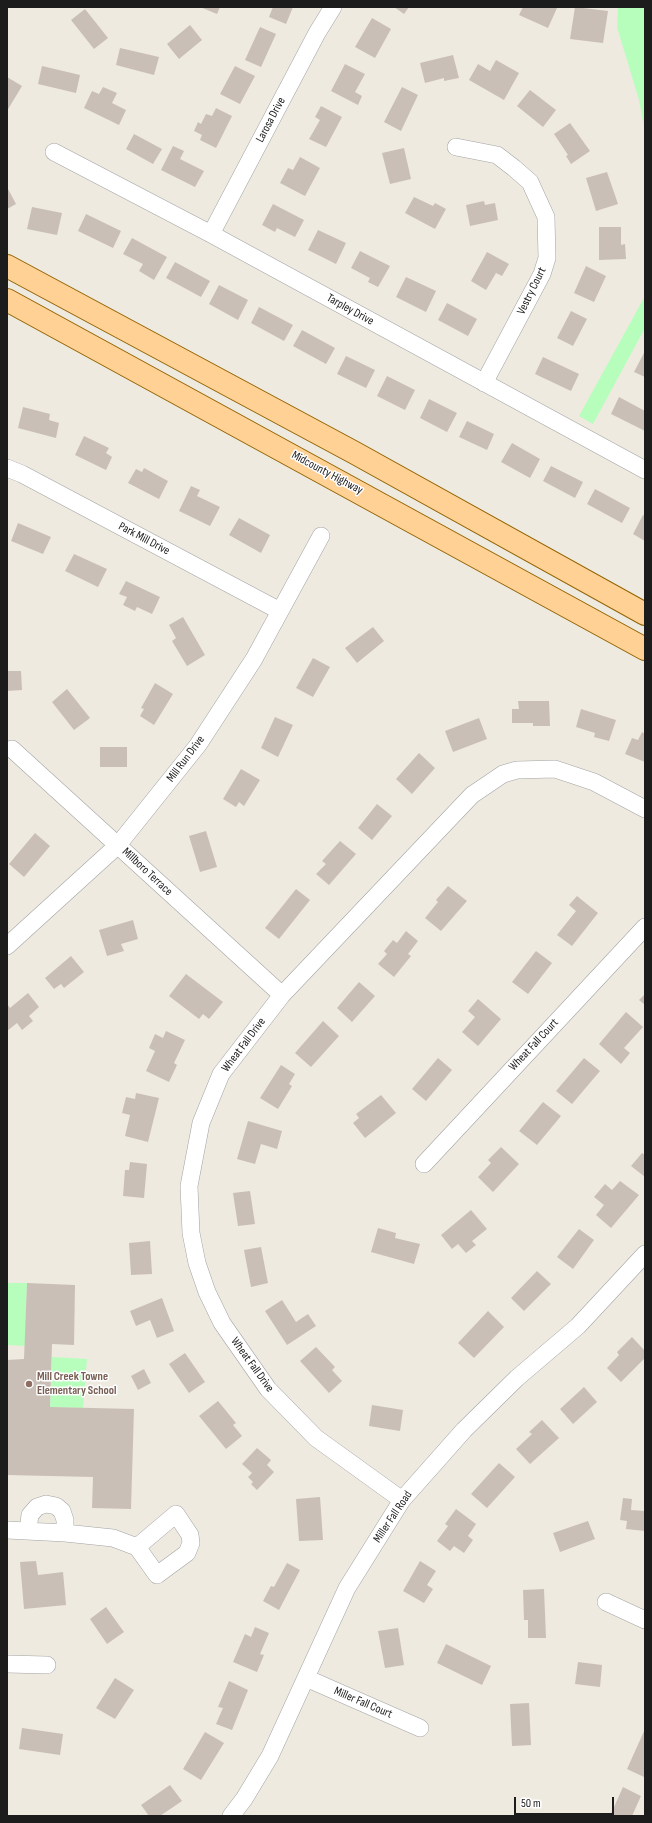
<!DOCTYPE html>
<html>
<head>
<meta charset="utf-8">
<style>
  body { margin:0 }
  #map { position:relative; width:652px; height:1823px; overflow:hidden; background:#eeeae0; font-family:"Sofia Sans Condensed",sans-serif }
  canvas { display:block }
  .frame { position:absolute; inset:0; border:8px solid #1c1c1c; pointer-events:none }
  .scale { position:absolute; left:514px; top:1797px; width:100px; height:18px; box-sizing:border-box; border:2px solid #1c1c1c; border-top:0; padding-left:5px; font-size:12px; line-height:14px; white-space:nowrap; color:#1c1c1c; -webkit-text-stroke:3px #fff; paint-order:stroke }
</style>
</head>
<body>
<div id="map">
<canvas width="652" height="1823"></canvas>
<div class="frame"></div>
<div class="scale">50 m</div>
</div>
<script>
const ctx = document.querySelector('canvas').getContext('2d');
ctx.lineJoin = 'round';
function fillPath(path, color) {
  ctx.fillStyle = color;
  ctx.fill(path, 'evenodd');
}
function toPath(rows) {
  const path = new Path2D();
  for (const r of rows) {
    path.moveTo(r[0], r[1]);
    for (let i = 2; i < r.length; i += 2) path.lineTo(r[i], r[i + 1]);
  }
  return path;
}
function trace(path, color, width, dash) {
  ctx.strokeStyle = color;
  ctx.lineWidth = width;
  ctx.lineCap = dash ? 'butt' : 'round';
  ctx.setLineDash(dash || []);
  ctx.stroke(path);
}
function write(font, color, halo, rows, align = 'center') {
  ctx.font = font + ' "Sofia Sans Condensed",sans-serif';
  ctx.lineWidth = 3;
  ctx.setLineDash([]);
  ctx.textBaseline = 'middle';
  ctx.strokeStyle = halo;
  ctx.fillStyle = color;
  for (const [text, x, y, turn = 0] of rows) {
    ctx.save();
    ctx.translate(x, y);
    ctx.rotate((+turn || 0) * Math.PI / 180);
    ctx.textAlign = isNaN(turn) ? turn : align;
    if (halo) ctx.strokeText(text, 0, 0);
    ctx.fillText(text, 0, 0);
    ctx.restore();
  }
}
fillPath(toPath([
  [618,7,645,7,645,132,639,100,617,27],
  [645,296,645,328,593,424,579,416],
  [7,1283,27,1283,25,1346,7,1345],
  [52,1357,87,1359,83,1408,50,1407]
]), '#b7febd');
fillPath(toPath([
  [200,7,220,7,217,14],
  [273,7,293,7,286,24,269,17],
  [394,7,409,7,404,14],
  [523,7,555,7,557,8,548,28,519,15],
  [575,7,608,11,603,43,570,39],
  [85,9,108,38,94,49,71,20],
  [372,18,391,29,375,58,355,47],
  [190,25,202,40,179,59,167,44],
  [260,27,276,34,261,67,245,60],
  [120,48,159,57,154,75,116,65],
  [453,55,459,78,444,81,444,78,425,83,420,63],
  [496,60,519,73,504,100,469,80,478,64,490,71],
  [345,64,365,74,355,92,362,96,358,105,331,91],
  [42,66,80,75,76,93,38,84],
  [235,66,255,76,240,104,220,94],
  [7,77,22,86,7,111],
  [103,87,117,93,112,103,126,110,119,125,84,108,92,91,99,94],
  [402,87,418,95,401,131,384,122],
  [530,90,556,110,543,127,517,106],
  [321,106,342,117,326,147,309,139,320,120,315,117],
  [216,108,232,116,216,148,200,140,202,135,194,131,198,122,201,124,206,114,212,116],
  [570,123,590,151,571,164,566,156,568,155,554,134],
  [134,134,162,149,153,164,126,149],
  [173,146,184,151,180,159,204,171,195,187,161,170],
  [404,148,411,179,390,184,382,153],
  [300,157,320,168,305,196,280,183,288,168,293,170],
  [607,172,618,204,596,211,586,178],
  [7,187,16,204,7,209],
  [414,197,433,206,435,203,446,209,435,229,405,213],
  [484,201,485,205,495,203,498,220,470,226,466,205],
  [273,204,304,220,295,237,277,228,275,232,262,225],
  [32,207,62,213,57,235,27,229],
  [86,214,121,231,113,248,78,231],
  [599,227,621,227,621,245,625,244,626,259,599,260],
  [318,230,346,243,336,264,308,250],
  [132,238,167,257,154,280,139,271,143,264,123,254],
  [360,251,390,266,378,287,368,282,370,278,351,268],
  [487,252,509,264,502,276,496,273,486,290,471,281],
  [175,262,210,281,201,297,166,278],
  [586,266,606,276,594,302,574,293],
  [406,277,436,291,426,312,396,297],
  [219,285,248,300,238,320,209,304],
  [447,303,477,319,468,336,438,320],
  [259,307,293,325,284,341,251,323],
  [571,311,587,319,573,346,557,338],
  [302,330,335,348,326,364,293,346],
  [645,351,645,377,634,372],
  [346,356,375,370,366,388,337,374],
  [543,357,579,374,571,391,535,374],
  [387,376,415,390,405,410,377,396],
  [619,397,645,411,645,431,611,414],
  [429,399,457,413,447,432,420,418],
  [23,407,50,414,49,420,59,423,56,438,18,428],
  [467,421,494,434,487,450,459,437],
  [84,436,109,448,106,453,112,457,106,470,75,455],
  [512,443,540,459,530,478,501,462],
  [551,466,583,482,575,498,543,481],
  [144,468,168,481,159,499,128,483,136,469,142,472],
  [191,486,200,490,197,496,220,507,210,526,179,511],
  [595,489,630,508,622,523,587,504],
  [643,515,645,516,645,541,633,534],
  [239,518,270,535,261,553,229,535],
  [18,523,51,537,43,554,11,541],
  [74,554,107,569,98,587,65,571],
  [126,581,160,597,152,614,137,607,135,611,123,605,127,597,119,594],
  [183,617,205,655,187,666,172,641,176,638,169,625],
  [373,627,384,641,357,663,345,648],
  [313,658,330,667,313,697,296,688],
  [7,671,21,671,22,690,7,691],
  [155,683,173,694,154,725,140,716,144,709,141,708],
  [67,689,90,718,74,730,52,702],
  [518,701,549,701,550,726,533,726,533,723,512,723,512,709,519,709],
  [581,709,616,720,609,741,594,737,595,733,576,727],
  [275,717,293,725,278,757,261,748],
  [479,718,487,739,453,752,445,731],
  [642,732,645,734,645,762,625,754,632,738,638,740],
  [100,747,127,747,127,767,100,767],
  [419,753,435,768,412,794,396,779],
  [241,769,260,780,244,806,239,802,236,807,223,799],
  [377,804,392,816,372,840,358,828],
  [206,831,217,867,200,872,189,836],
  [35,833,50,846,24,877,9,864],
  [340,841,356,854,329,885,316,874,326,864,322,861],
  [448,886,467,901,441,931,425,918,438,902,436,900],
  [296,889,310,900,279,939,265,928],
  [577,896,598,913,572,946,557,935,576,911,569,905],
  [133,920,138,939,121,944,124,951,107,956,99,930],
  [406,931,418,941,408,954,411,956,394,977,378,964,387,954,384,951,393,940,397,943],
  [536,951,552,963,528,994,512,982],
  [71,956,84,972,64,988,61,984,54,989,45,978],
  [186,974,223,1002,209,1019,203,1014,199,1019,169,996],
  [359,982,375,996,352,1022,337,1008],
  [28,993,39,1007,29,1016,33,1021,22,1030,17,1023,7,1031,7,1004,10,1008],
  [645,994,645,1005,639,1000],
  [478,999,501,1019,478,1046,462,1032,475,1017,468,1011],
  [626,1012,643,1027,624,1048,630,1053,621,1064,599,1044],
  [323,1021,339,1036,311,1067,295,1053],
  [166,1031,185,1040,174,1063,177,1065,169,1082,146,1071,155,1051,149,1048,155,1034,163,1038],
  [438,1058,452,1070,426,1101,412,1089],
  [584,1058,600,1071,572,1104,556,1091],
  [281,1065,295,1074,289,1084,292,1086,278,1109,260,1098],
  [136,1093,159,1098,148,1142,125,1136,130,1115,122,1113,126,1097,135,1099],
  [381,1095,396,1113,365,1138,353,1123,359,1118,356,1114],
  [543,1102,561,1116,537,1145,519,1131],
  [248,1121,282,1131,277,1149,261,1144,255,1164,237,1159],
  [501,1147,519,1164,493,1192,478,1177,491,1163,488,1160],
  [642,1153,645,1155,645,1177,631,1166],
  [130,1162,147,1164,144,1198,123,1196,125,1170,129,1170],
  [620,1181,639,1195,611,1228,596,1215,604,1205,594,1197,605,1184,612,1190],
  [250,1191,255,1224,238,1226,233,1193],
  [471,1210,487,1229,472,1241,476,1245,466,1253,458,1244,452,1249,441,1235],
  [378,1228,396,1233,395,1238,420,1244,414,1264,371,1252],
  [579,1229,594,1240,573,1269,557,1257],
  [150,1241,152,1274,131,1275,129,1243],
  [261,1247,268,1283,251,1287,244,1250],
  [537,1271,551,1284,524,1311,511,1298],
  [27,1283,75,1285,74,1345,52,1344,50,1407,134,1409,131,1509,92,1508,93,1477,7,1475,7,1360,24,1359],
  [162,1298,174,1331,157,1338,150,1320,136,1326,130,1311],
  [282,1300,296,1322,308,1314,316,1326,287,1345,265,1311],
  [488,1311,504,1327,474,1358,458,1343],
  [632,1337,645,1351,645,1358,621,1382,607,1368,619,1355,617,1352],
  [316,1347,335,1367,332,1370,342,1381,329,1393,300,1361],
  [185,1353,205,1382,189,1393,169,1364],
  [144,1369,151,1383,138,1390,131,1376],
  [584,1387,597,1402,573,1424,560,1409],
  [218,1401,236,1423,233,1425,242,1436,226,1449,199,1416],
  [372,1405,403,1410,400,1431,369,1426],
  [542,1420,559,1438,530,1464,516,1449,532,1434,529,1432],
  [257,1448,271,1460,267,1465,274,1472,257,1490,251,1484,253,1482,248,1477,252,1473,242,1464],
  [499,1463,515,1477,487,1508,471,1494],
  [320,1497,323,1540,299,1541,296,1499],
  [623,1498,632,1499,631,1510,645,1511,645,1531,626,1529,627,1521,620,1520],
  [456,1509,476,1524,468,1536,473,1540,464,1553,454,1546,450,1551,437,1541,448,1526,445,1524],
  [588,1521,595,1539,560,1552,553,1533],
  [36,1561,38,1575,63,1572,66,1605,24,1609,20,1562],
  [420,1561,436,1571,427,1585,433,1589,424,1603,403,1591],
  [287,1563,300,1570,279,1610,263,1601,271,1586,274,1587],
  [544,1589,546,1638,528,1638,528,1620,524,1620,523,1590],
  [106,1607,124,1632,107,1644,90,1619],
  [255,1627,269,1633,260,1654,264,1655,257,1672,233,1662,245,1634,251,1637],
  [398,1628,404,1665,385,1668,378,1631],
  [446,1644,491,1666,482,1685,437,1663],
  [578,1662,602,1665,600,1687,575,1684],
  [115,1678,134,1690,115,1719,96,1708],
  [229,1681,248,1690,232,1730,216,1724,223,1708,218,1707],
  [529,1703,531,1745,512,1746,510,1704],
  [22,1728,63,1734,60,1755,19,1749],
  [645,1729,645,1775,644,1777,627,1769],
  [205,1732,224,1743,201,1780,183,1769],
  [170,1785,182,1801,160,1816,149,1816,141,1805],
  [623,1787,641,1796,632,1816,610,1816]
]), '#cabfb6');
const minor = toPath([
  [456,147,497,155,514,168,530,182,546,217,547,258,542,274,484,383],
  [54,152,211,234,645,470],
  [211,234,317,33,333,7],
  [7,468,22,474,280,611],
  [12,749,282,995],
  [7,946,118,845,198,745,254,659,321,536],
  [424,1164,645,927],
  [402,1500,316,1438,268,1389,222,1323,207,1292,197,1263,191,1233,189,1186,201,1123,221,1074,282,995,472,795,503,774,517,770,555,769,594,782,645,809],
  [7,1530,65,1533,113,1538,137,1547,157,1575,187,1553,191,1543,190,1535,176,1514,137,1547],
  [28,1530,30,1515,37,1507,46,1504,56,1506,62,1511,65,1520,65,1533],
  [606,1602,645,1620],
  [7,1664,47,1665],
  [306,1678,420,1728],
  [231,1816,244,1799,270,1756,347,1588,402,1500,464,1430,517,1378,578,1326,645,1254]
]);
const major = toPath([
  [7,266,355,453,645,614],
  [7,300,645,649]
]);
trace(minor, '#a3a3a3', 18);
trace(major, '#936300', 24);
trace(minor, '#fff', 17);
trace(major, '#ffd194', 22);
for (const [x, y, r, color] of [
  [29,1384,4,"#8d6e63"]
]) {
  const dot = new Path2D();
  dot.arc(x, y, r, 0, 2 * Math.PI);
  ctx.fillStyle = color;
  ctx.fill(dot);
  trace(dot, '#fff', 1.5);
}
write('12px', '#1c1c1c', '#fff', [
  ["Larosa Drive",271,120,-62],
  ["Vestry Court",532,291,-64],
  ["Tarpley Drive",350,310,29],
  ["Midcounty Highway",327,473,28],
  ["Park Mill Drive",144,539,28],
  ["Mill Run Drive",186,759,-53],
  ["Millboro Terrace",147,872,43],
  ["Wheat Fall Drive",244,1045,-53],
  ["Wheat Fall Court",534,1045,-47],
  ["Wheat Fall Drive",252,1365,54],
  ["Miller Fall Road",393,1517,-56],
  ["Miller Fall Court",363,1703,23]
]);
write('bold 12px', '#785e54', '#fff', [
  ["Mill Creek Towne",37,1377],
  ["Elementary School",37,1391]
], 'left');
</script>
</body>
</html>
